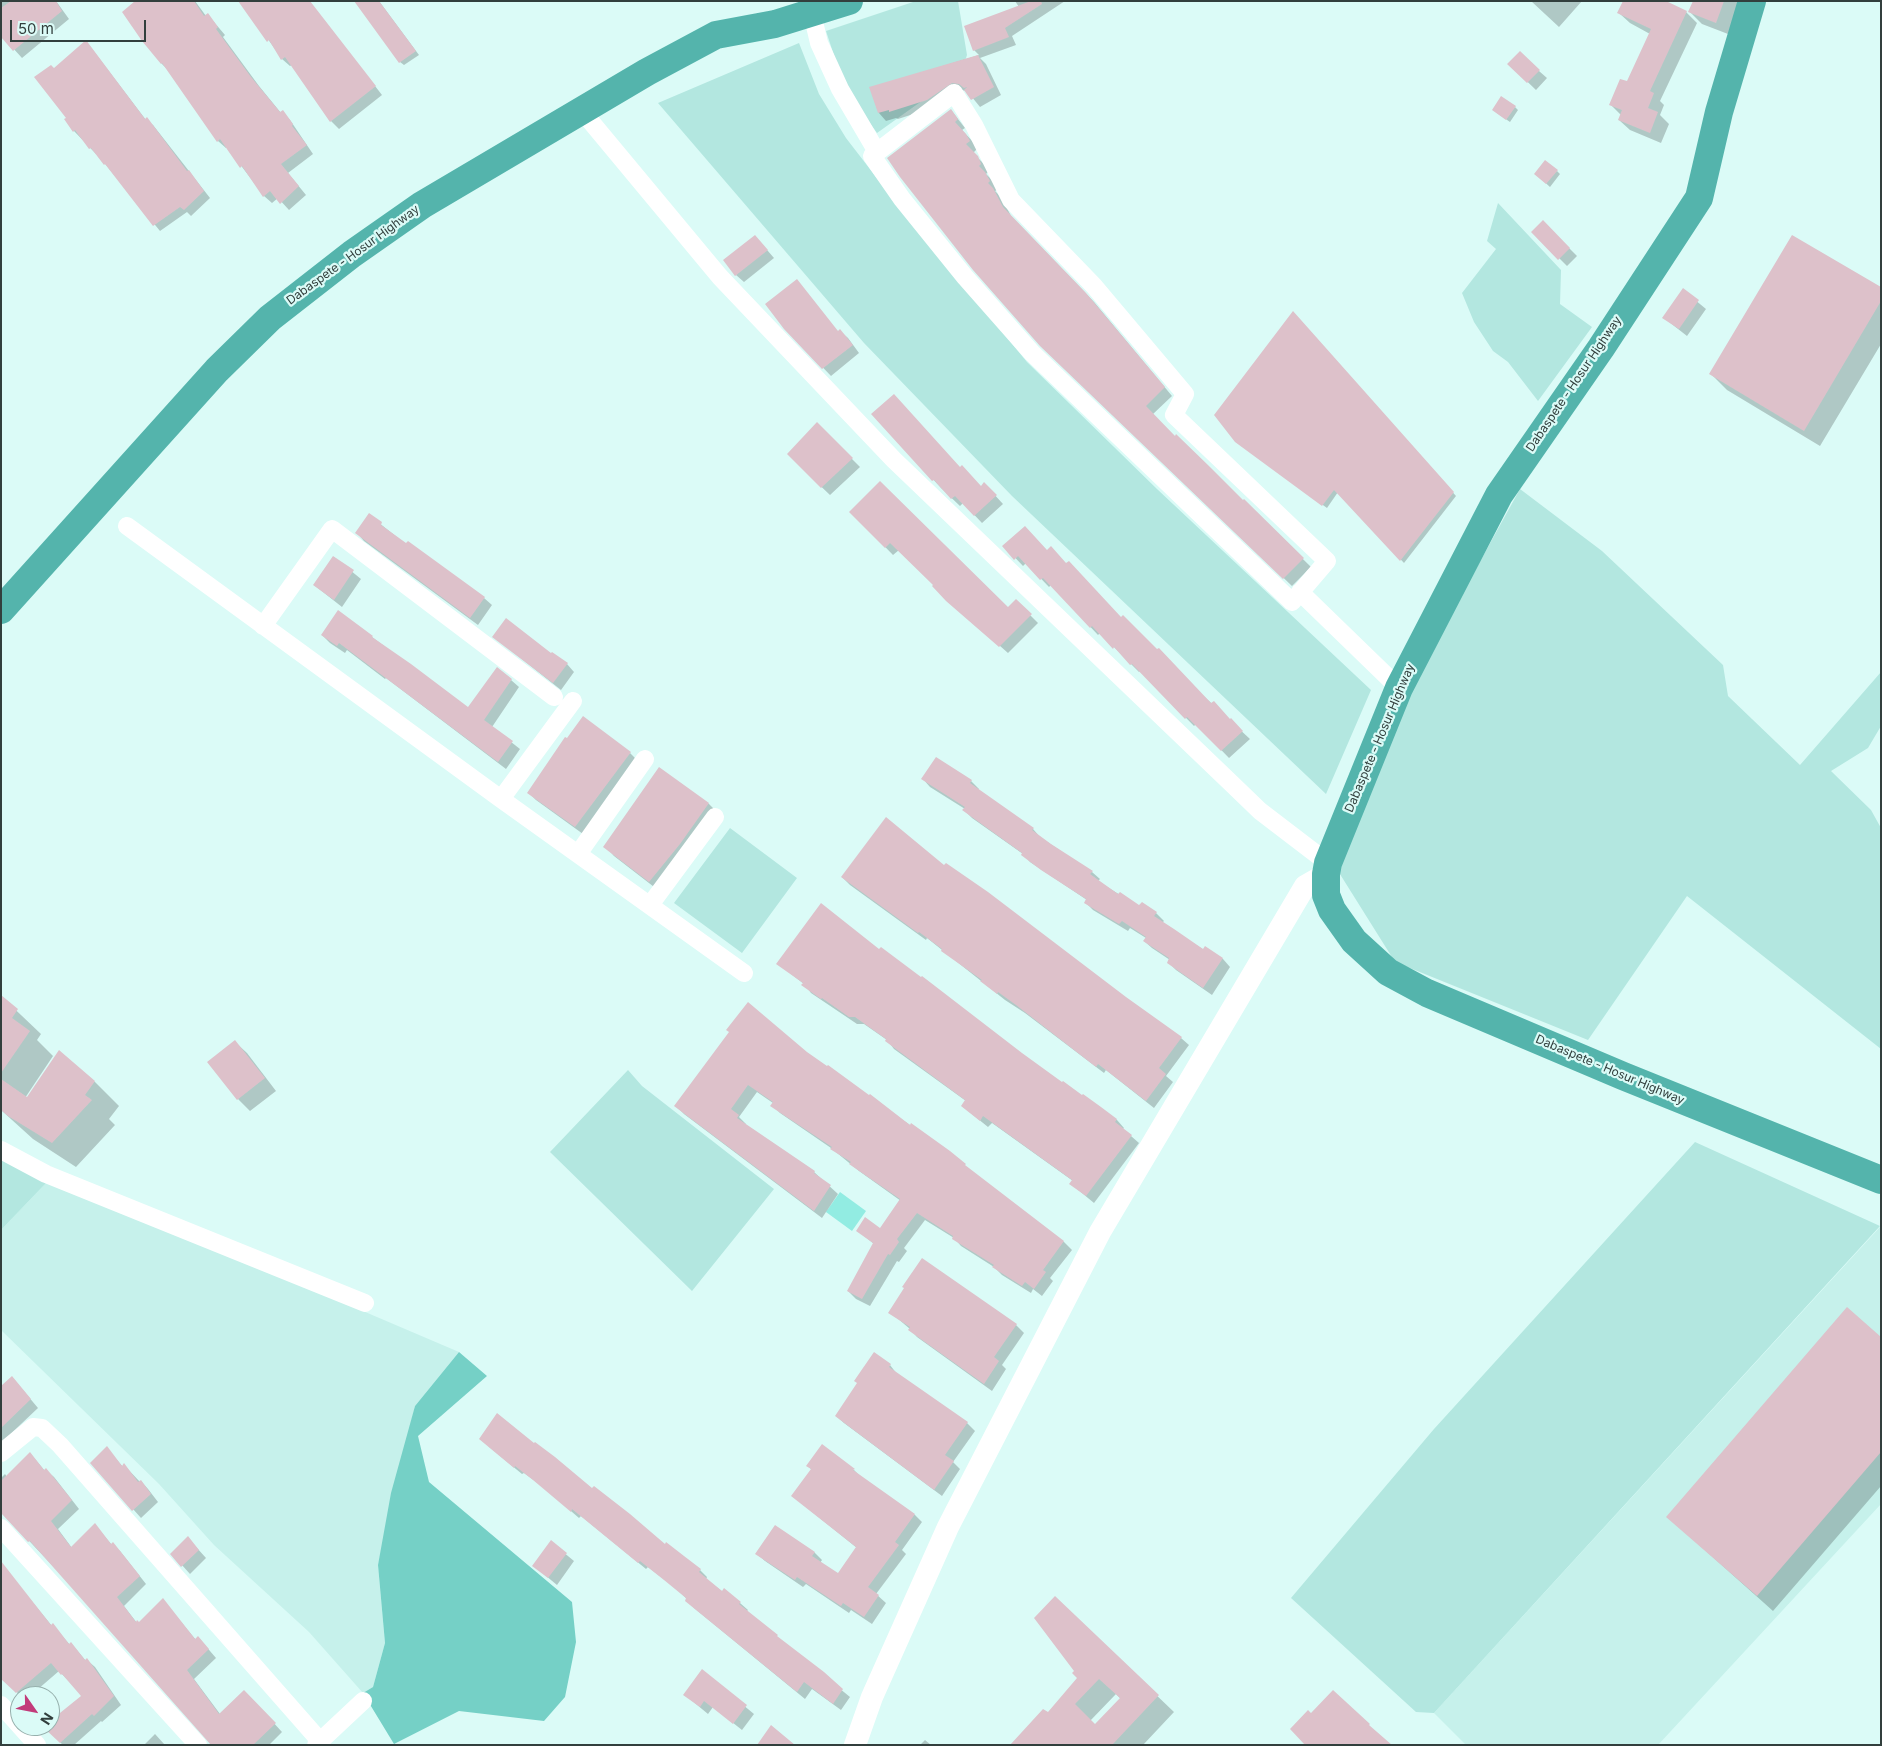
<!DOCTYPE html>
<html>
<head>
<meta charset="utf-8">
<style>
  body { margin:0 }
  #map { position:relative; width:1882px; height:1746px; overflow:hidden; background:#dbfbf7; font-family:Inter,sans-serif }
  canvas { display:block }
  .frame { position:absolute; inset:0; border:2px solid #323f3d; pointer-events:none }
  .north { position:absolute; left:10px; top:1686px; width:50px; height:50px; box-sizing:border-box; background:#dbfbf7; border:1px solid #97b0ad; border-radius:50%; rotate:123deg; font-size:14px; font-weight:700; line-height:20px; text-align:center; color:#323f3d }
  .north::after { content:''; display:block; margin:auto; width:18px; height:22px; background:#c23b7a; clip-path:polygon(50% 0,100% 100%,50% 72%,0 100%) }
  .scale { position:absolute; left:10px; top:20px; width:136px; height:22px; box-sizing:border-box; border:2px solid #323f3d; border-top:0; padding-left:6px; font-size:15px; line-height:18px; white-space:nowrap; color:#323f3d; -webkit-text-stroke:4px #dbfbf7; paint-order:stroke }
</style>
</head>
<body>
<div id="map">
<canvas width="1882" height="1746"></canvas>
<div class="frame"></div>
<div class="north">N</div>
<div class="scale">50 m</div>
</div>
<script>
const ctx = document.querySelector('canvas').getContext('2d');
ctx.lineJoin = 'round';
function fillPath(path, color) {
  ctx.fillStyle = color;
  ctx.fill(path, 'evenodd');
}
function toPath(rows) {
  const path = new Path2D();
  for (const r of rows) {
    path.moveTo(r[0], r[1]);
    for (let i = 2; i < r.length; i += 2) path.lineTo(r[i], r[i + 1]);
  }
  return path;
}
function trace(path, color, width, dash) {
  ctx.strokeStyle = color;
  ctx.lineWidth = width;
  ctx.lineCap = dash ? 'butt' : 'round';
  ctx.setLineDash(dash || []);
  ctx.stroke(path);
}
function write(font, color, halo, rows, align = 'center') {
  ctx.font = font + ' Inter,sans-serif';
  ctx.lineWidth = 4.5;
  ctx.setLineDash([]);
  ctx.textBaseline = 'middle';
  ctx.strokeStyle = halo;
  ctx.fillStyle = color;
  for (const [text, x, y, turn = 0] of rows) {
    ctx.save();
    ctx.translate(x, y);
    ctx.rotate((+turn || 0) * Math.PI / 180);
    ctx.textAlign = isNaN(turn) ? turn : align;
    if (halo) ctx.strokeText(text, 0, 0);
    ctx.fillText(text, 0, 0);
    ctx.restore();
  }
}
fillPath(toPath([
  [48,1181,323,1294,459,1352,415,1406,378,1565,385,1643,373,1687,363,1693,309,1632,214,1545,159,1484,1,1330,1,1230],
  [1881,1226,1881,1504,1658,1745,1466,1745,1434,1713]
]), '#c6f1eb');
fillPath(toPath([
  [916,1,958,1,967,55,962,70,940,88,877,133,845,89,826,31],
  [799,43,819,94,846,138,893,199,1027,362,1157,489,1371,690,1326,794,1012,496,864,343,658,103],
  [1498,203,1561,270,1560,304,1592,327,1538,401,1508,362,1493,351,1474,322,1462,293,1496,249,1487,241],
  [1520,489,1602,551,1723,665,1728,696,1800,765,1881,672,1881,726,1868,748,1831,771,1871,810,1881,828,1881,1049,1687,896,1588,1040,1395,962,1338,871,1419,672],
  [730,828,797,878,742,953,674,903],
  [628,1070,642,1086,774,1189,692,1291,550,1152],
  [1695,1142,1880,1226,1434,1713,1416,1712,1291,1598,1434,1429],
  [1,1158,48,1181,1,1230]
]), '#b3e7e0');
fillPath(toPath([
  [459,1352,487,1376,418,1436,429,1482,572,1602,576,1642,565,1697,544,1721,459,1711,394,1744,363,1693,373,1687,385,1643,378,1565,391,1493,415,1406]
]), '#75d0c6');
fillPath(toPath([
  [840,1192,866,1211,852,1231,826,1212]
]), '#92ece2');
fillPath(toPath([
  [1,1,56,1,69,19,22,58,1,35],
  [137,1,195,1,206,16,208,15,225,35,223,37,259,86,281,113,283,112,290,120,313,154,288,173,306,195,289,210,278,198,272,203,264,196,227,147,226,148,218,141,168,70,161,63],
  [379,1,419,55,404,65,400,62],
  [1015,1,1065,1,1012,36,1016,45,980,58,986,64,1001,95,980,107,967,91,961,90,935,107,898,119,896,118,886,121,879,113,871,88,979,55,974,50,1019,7],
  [1531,1,1582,1,1559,27],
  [1694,1,1741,1,1728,34,1702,24,1690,12],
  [1686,12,1697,23,1660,101,1664,105,1660,115,1669,124,1661,143,1630,130,1619,120,1621,115,1611,105,1627,83,1650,34,1630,23,1619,13],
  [324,20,382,95,339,129,331,121,292,65,290,66,282,59,260,28],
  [86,41,146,120,153,125,210,198,191,216,187,212,160,231,97,154,96,154,74,131,68,118,54,70],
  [1509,64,1539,71,1547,78,1536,90],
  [1515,107,1518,110,1510,122,1497,113],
  [951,110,965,128,962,130,974,143,977,149,973,153,985,165,988,172,986,174,993,181,997,190,995,191,1001,197,1011,216,1094,302,1172,396,1152,415,1243,502,1244,501,1311,567,1292,586,1041,345,974,269],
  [1557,171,1560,174,1550,187,1539,177],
  [1543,222,1577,256,1567,266,1533,232],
  [755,236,774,258,744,282,736,275],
  [797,281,838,332,840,331,848,338,859,353,831,376,785,328],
  [1881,289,1881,344,1820,446,1727,390,1711,374],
  [1683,290,1706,309,1687,336,1664,318],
  [1296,317,1456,496,1404,563,1338,492,1327,508,1236,442],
  [873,414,981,487,992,492,1003,504,982,523,963,503,960,506,941,488],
  [817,424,860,467,830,495,809,475],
  [851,512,1008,609,1016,601,1038,623,1008,653,941,594,935,585,899,550,893,555],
  [369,515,407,545,484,598,492,605,478,625,364,541,357,533],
  [1004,546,1047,551,1250,739,1229,758,1196,724,1194,726,1140,671,1139,672,1100,633,1098,635,1051,585,1049,587,1026,563,1023,566],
  [334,557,361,579,342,607,314,585],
  [322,635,372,637,468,709,511,680,519,687,492,727,520,749,506,769,386,678,385,679,347,650,345,653,330,643],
  [494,637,567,664,574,672,561,690],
  [630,753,638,761,583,834,536,800,529,793],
  [659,769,709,804,718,813,658,890,614,856,605,846],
  [923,779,971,781,979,789,978,790,1033,829,1040,837,1092,872,1100,879,1098,881,1139,907,1142,903,1156,913,1164,921,1162,923,1204,950,1205,948,1223,959,1230,967,1212,995,1176,970,1168,962,1170,960,1152,948,1144,941,1146,938,1130,928,1128,931,1093,910,1085,902,1087,900,1030,862,1023,854,972,818,964,810,965,809,930,787],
  [944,867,1181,1038,1189,1045,1166,1076,1173,1082,1154,1108,1106,1070,1104,1073,1025,1013,1005,1000,927,938,926,940,850,885,842,877],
  [880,951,1062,1084,1100,1108,1117,1120,1124,1128,1123,1129,1139,1143,1094,1203,1071,1184,1073,1181,992,1123,988,1127,962,1106,966,1101,894,1049,887,1040,864,1024,857,1024,811,993,804,984,778,964],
  [1,996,41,1034,37,1040,53,1056,25,1098,27,1099,59,1052,95,1082,119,1106,109,1119,115,1125,76,1167,33,1139,1,1110],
  [235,1042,247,1053,276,1091,250,1111,238,1099],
  [806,1053,949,1152,973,1173,1064,1242,1072,1250,1050,1278,1053,1281,1042,1296,1033,1289,1031,1293,1002,1275,994,1267,961,1246,954,1238,925,1220,904,1248,907,1251,899,1262,897,1261,870,1306,856,1299,848,1291,874,1244,858,1231,881,1230,901,1201,859,1171,831,1148,780,1113,772,1105,773,1103,757,1092,739,1117,746,1124,745,1125,814,1172,838,1194,822,1218,684,1114,676,1106],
  [890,1312,1016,1325,1024,1333,1002,1365,1006,1369,992,1391,917,1337,910,1329],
  [1881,1338,1881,1486,1773,1611,1668,1517],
  [890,1365,897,1374,967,1423,975,1431,953,1462,960,1469,942,1496,844,1423,836,1416],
  [12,1377,38,1408,1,1443,1,1388],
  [488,1446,592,1490,665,1546,700,1570,707,1577,706,1579,723,1592,740,1603,748,1610,746,1612,850,1697,841,1710,812,1689,805,1699,694,1608,687,1599,674,1587,648,1567,646,1569,581,1516,579,1518,543,1487,524,1473,522,1474],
  [107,1448,123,1467,124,1465,140,1482,141,1481,148,1489,158,1502,141,1518,92,1463],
  [30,1453,45,1471,46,1470,54,1477,79,1509,58,1529,72,1548,95,1525,112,1545,120,1551,146,1584,124,1606,137,1623,139,1624,163,1600,196,1640,198,1637,216,1658,194,1679,220,1714,252,1699,282,1732,269,1745,213,1745,66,1580,1,1511,1,1478,5,1474,7,1477],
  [808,1466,854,1470,861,1477,915,1515,922,1522,902,1550,906,1554,876,1594,886,1603,872,1624,851,1610,849,1613,806,1584,803,1587,765,1561,757,1554,814,1552,822,1560,820,1563,839,1575,857,1548,801,1503,812,1470],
  [188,1538,206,1558,190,1574,172,1554],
  [551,1542,574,1561,557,1585,534,1566],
  [8,1572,52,1626,53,1625,70,1645,71,1643,86,1661,87,1660,95,1667,121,1705,102,1722,101,1721,74,1745,63,1745,44,1727,50,1726,50,1722,83,1696,59,1671,30,1696,21,1696,1,1677],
  [1055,1598,1174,1712,1143,1745,1012,1745,1048,1714,1078,1678],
  [1116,1694,1121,1699,1095,1726,1090,1721],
  [702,1671,754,1714,742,1730,713,1707,708,1714,685,1695],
  [155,1734,165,1745,144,1745],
  [925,1740,931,1745,920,1745]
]), '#0003');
fillPath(toPath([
  [11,1,56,1,62,11,13,51,1,37,1,8],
  [135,1,194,1,204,16,208,13,218,27,216,29,251,77,280,112,283,110,293,124,292,126,307,145,281,164,299,186,280,204,270,191,263,197,242,166,240,168,220,139,217,142,162,63,161,64,142,41,122,12],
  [238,1,310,1,376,86,330,122,285,57,281,60,269,40,267,42],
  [354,1,379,1,416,51,399,63],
  [1031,1,1041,1,1042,4,1005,28,1009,37,973,51,964,26],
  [1623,1,1666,1,1687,11,1650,91,1654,93,1648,108,1658,112,1650,133,1618,120,1622,110,1609,105,1620,79,1627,81,1651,29,1617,13],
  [1693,1,1724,1,1716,23,1688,12],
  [86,40,145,119,147,117,187,171,189,170,204,191,184,210,180,207,153,226,105,164,104,165,91,148,89,149,75,130,73,132,64,119,66,118,34,77,51,65,54,68],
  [1520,51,1540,70,1527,83,1507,64],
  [978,55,994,87,971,100,964,90,967,87,964,88,959,84,952,83,927,100,889,112,889,110,878,113,869,87],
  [1501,96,1516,106,1506,120,1492,110],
  [951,109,958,119,955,122,966,134,970,141,966,144,978,156,981,164,979,166,985,172,990,181,988,183,993,188,1003,207,1086,293,1165,387,1146,406,1175,436,1176,434,1210,467,1243,500,1244,499,1304,558,1283,579,1040,346,973,270,900,177,887,158],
  [1545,160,1558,170,1546,184,1534,174],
  [1543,220,1570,248,1558,260,1531,232],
  [755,235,768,250,735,276,723,260],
  [1792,235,1881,287,1881,301,1804,431,1709,374],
  [797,279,838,331,840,329,853,345,822,369,784,329,765,304],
  [1683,288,1699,300,1679,329,1662,318],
  [1293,311,1454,492,1400,561,1334,490,1322,506,1235,442,1214,415],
  [894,394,960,467,962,465,981,486,984,482,997,495,974,516,955,496,951,499,934,480,932,481,871,414],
  [817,422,853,458,821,488,787,454],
  [880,481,1008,607,1016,599,1032,614,999,647,946,601,932,586,933,585,890,543,885,548,849,512],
  [369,513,382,522,381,525,406,543,408,541,485,597,470,618,355,533],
  [1025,526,1047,550,1051,546,1066,563,1069,561,1121,617,1123,615,1157,649,1159,648,1211,703,1214,701,1230,719,1231,718,1243,731,1221,751,1187,717,1185,719,1132,664,1130,665,1114,647,1113,649,1092,626,1090,628,1043,578,1040,580,1018,556,1014,560,1002,546],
  [333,556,354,570,334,600,313,585],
  [338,610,373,636,372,637,411,664,468,707,497,667,512,679,484,720,513,741,498,762,339,643,337,646,321,635],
  [506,618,551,653,552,652,568,663,553,683,492,637],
  [583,716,631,752,575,827,527,793,565,737,567,738],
  [936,757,972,780,970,783,1034,828,1032,830,1051,844,1093,871,1090,874,1118,894,1120,892,1139,905,1142,902,1157,912,1154,916,1174,929,1203,949,1205,946,1223,958,1203,988,1167,963,1169,958,1143,941,1146,937,1122,921,1119,924,1084,903,1086,899,1041,870,1021,855,1022,853,962,810,965,807,921,779],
  [659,767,709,803,680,844,649,882,603,847],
  [886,817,944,865,946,863,988,892,1126,997,1182,1037,1159,1068,1166,1074,1146,1101,1098,1064,1096,1067,1016,1005,998,992,997,994,980,981,982,980,941,951,942,949,919,932,918,933,841,877],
  [821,903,879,949,881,947,921,977,922,976,1022,1053,1062,1082,1063,1081,1082,1095,1083,1094,1101,1107,1117,1119,1115,1122,1132,1135,1086,1196,1069,1184,1072,1180,983,1116,980,1121,961,1106,965,1100,885,1041,886,1039,855,1017,849,1017,822,998,821,999,801,985,803,983,776,964],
  [1,995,18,1009,12,1018,30,1031,1,1073],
  [748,1002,807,1052,827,1066,828,1065,869,1095,870,1094,910,1125,911,1123,950,1151,966,1164,965,1165,1064,1241,1043,1270,1046,1272,1034,1289,1025,1282,1022,1286,992,1267,994,1265,952,1239,953,1236,917,1213,897,1239,899,1242,890,1255,888,1254,862,1299,847,1291,873,1243,856,1231,865,1217,880,1228,900,1199,849,1164,851,1162,830,1149,832,1147,770,1106,773,1102,748,1085,731,1109,739,1115,737,1118,815,1171,814,1173,831,1185,814,1211,674,1106,729,1032,726,1030],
  [235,1040,265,1078,237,1100,207,1062],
  [59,1050,95,1081,85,1095,92,1100,52,1143,8,1116,1,1110,1,1079,27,1097],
  [922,1258,1017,1324,994,1357,999,1361,984,1384,908,1330,910,1327,888,1313,904,1288,902,1287],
  [1847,1307,1881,1337,1881,1452,1757,1596,1666,1517],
  [874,1352,891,1364,889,1367,968,1422,945,1455,954,1461,934,1490,835,1416,857,1383,854,1381],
  [12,1376,31,1399,1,1428,1,1386],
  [497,1413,534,1443,535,1442,555,1457,592,1488,594,1486,630,1514,665,1544,666,1542,684,1556,701,1569,699,1572,722,1591,724,1588,741,1602,739,1604,778,1635,777,1636,824,1672,843,1689,833,1704,804,1682,797,1692,685,1601,686,1598,664,1580,640,1561,638,1563,572,1509,571,1512,533,1480,515,1466,514,1468,479,1439],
  [822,1444,855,1469,853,1470,915,1514,895,1542,899,1545,868,1587,879,1595,864,1617,843,1603,841,1606,797,1577,795,1580,755,1554,775,1525,815,1552,812,1556,838,1573,856,1547,791,1496,811,1469,806,1466],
  [107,1446,122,1466,124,1463,138,1482,141,1480,151,1494,132,1511,90,1463],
  [30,1452,44,1470,46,1468,72,1500,51,1521,71,1547,95,1523,111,1544,113,1542,140,1576,117,1597,136,1622,137,1620,139,1622,163,1598,195,1639,198,1636,209,1649,187,1670,219,1714,244,1690,276,1723,253,1745,211,1745,30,1541,28,1542,1,1513,1,1481],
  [188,1536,199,1550,181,1567,170,1554],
  [551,1540,567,1553,548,1578,532,1566],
  [1,1561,51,1625,53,1623,69,1644,71,1642,85,1660,87,1658,114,1696,94,1716,92,1714,60,1743,43,1727,50,1726,50,1721,81,1696,62,1674,61,1675,51,1663,16,1693,1,1679],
  [1055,1596,1159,1695,1112,1745,1010,1745,1043,1709,1048,1712,1077,1678,1072,1673,1074,1671,1034,1618],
  [1099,1679,1120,1698,1095,1724,1075,1704],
  [702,1669,747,1705,733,1724,704,1701,700,1707,683,1695],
  [1333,1690,1370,1724,1369,1725,1392,1745,1305,1745,1290,1729,1308,1710,1311,1713],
  [771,1725,795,1745,757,1745]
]), '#ddc1ca');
trace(toPath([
  [812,13,819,43,840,89,877,152],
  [954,93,974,125,1011,200,1094,286,1185,394,1174,415,1327,561,1292,602,1032,353,965,277,902,199,872,156,954,93],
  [582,111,720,277,894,460,1232,784,1260,811,1328,863],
  [127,526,501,799,744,973],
  [1300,592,1399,688],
  [263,626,332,529,554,697],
  [501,799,573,701],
  [578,854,645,759],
  [650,905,715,817],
  [1,1150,46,1174,365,1303],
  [1,1453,33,1427,42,1428,60,1445,320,1741],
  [1,1528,198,1745],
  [1,1705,20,1726],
  [20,1726,37,1745],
  [316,1745,363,1701]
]), '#fff', 18);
trace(toPath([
  [855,1745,872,1697,948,1527,1100,1232,1305,886,1326,874]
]), '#fff', 22);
trace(toPath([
  [1752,1,1719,112,1699,198,1601,348,1499,495,1399,688,1328,863,1326,874,1326,895,1332,910,1354,941,1388,972,1427,993,1623,1076,1881,1180],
  [1,610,217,370,270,318,352,254,422,205,647,72,716,35,775,24,849,1]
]), '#54b4ac', 28);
write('12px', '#323f3d', '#dbfbf7', [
  ["Dabaspete - Hosur Highway",353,255,-36],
  ["Dabaspete - Hosur Highway",1574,384,-56],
  ["Dabaspete - Hosur Highway",1380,738,-67],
  ["Dabaspete - Hosur Highway",1610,1070,23]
]);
</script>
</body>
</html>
